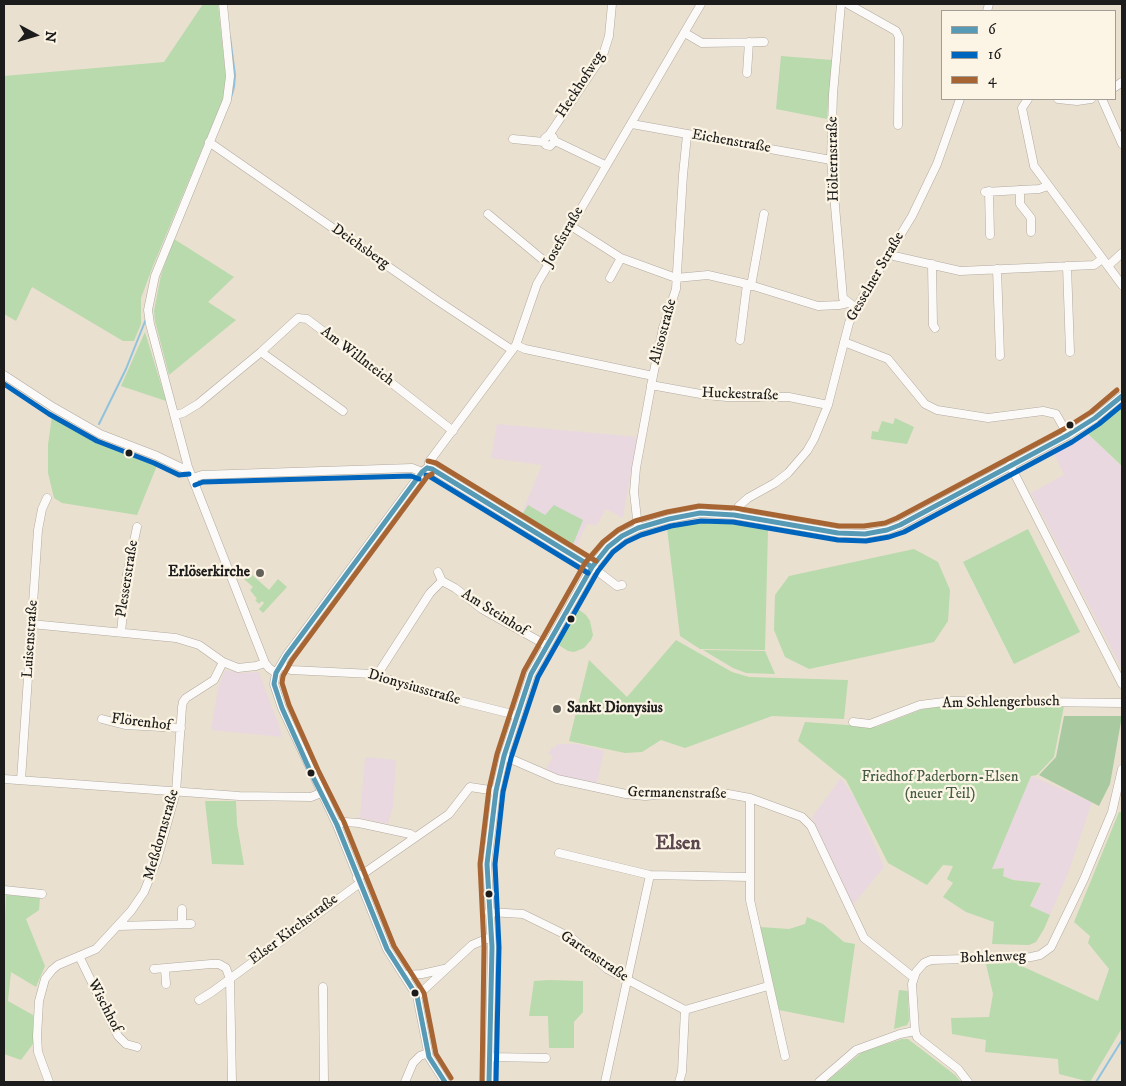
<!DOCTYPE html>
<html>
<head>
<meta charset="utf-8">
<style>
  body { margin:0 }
  #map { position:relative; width:1126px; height:1086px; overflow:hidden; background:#eae0d0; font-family:"IM FELL DW Pica",serif }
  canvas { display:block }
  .frame { position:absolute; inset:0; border:5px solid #1c1c1c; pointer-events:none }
  .legend { position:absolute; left:941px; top:10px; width:175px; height:90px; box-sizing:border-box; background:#fcf5e5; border:1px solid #a29e95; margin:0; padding:6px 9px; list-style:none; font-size:15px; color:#1c1c1c }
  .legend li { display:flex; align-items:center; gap:10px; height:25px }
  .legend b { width:25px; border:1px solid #a29e95 }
  .north { position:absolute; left:10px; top:10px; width:50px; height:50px; -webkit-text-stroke:4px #fcf5e5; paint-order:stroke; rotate:96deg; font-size:14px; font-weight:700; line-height:20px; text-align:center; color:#1c1c1c }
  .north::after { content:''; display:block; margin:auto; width:18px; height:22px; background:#1c1c1c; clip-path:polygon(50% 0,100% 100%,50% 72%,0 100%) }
</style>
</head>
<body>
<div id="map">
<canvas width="1126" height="1086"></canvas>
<div class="frame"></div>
<ul class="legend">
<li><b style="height:6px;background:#569ab5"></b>6</li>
<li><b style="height:6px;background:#0065bd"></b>16</li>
<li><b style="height:6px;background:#a76534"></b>4</li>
</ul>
<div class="north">N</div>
</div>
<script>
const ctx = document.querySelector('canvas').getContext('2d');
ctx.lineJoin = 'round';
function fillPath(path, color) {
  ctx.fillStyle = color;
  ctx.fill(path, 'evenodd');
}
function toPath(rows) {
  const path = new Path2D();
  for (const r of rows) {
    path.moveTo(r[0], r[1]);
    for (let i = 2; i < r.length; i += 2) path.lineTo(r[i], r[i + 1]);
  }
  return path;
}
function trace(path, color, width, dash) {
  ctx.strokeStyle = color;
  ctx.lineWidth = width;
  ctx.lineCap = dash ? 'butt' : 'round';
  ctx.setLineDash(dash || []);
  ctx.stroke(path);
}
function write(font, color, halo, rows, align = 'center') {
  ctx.font = font + ' "IM FELL DW Pica",serif';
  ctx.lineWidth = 4.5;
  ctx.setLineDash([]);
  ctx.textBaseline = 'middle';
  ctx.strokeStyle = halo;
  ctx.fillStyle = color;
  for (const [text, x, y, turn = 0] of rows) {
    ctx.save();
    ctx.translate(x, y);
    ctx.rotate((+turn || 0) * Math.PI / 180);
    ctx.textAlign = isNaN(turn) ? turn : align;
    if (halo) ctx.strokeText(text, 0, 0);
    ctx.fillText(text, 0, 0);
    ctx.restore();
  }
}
fillPath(toPath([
  [497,424,637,437,623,518,606,509,597,525,587,524,575,549,520,517,542,465,491,458],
  [1087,433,1122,467,1122,669,1031,493,1064,475,1053,451],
  [225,670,240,673,259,672,283,737,211,730,218,688],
  [557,744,578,744,604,751,597,783,558,775,546,769,553,756,548,754,552,747,555,748],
  [368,757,396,760,393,807,388,824,360,818,365,758],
  [1031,776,1092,802,1069,871,1050,915,1031,906,1042,883,1013,880,1003,875,1004,867,991,869],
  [841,778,856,800,884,867,853,905,812,817]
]), '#e9d8e0');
fillPath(toPath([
  [203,4,218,4,226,78,223,99,153,266,141,298,141,324,134,341,123,341,32,287,16,321,4,314,4,76,164,62],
  [781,56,832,60,827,119,776,109],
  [174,239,234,277,208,302,236,320,169,375,155,321,154,311,161,275],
  [145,332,166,401,121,386],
  [1122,406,1122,466,1087,433],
  [52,416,92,441,158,463,137,515,62,503,54,498,48,473,48,445],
  [895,418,914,427,907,444,871,439,872,431,878,432,882,421,893,424],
  [528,505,545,515,554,505,583,520,572,547,521,517],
  [706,519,768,530,765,650,700,649,680,636,667,528,677,525],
  [1028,529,1080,632,1014,664,963,562],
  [914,549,938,562,950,590,948,621,934,642,809,669,785,657,774,630,775,595,789,576],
  [250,573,269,590,278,579,287,587,263,613,259,609,264,603,262,601,259,604,255,600,257,599,250,590,253,587,244,579],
  [578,609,586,615,590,621,593,635,591,640,584,648,574,652,568,651,557,644],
  [676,640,732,672,749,677,848,680,844,719,772,716,685,748,661,740,642,752,625,753,569,741,589,660,627,697],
  [703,650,765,651,775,674,746,673,733,668],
  [954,705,1064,706,1054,757,1037,775,1031,776,992,869,1004,868,1003,876,1013,880,1041,883,1030,906,1050,915,1044,929,1036,942,1029,945,992,944,994,922,966,912,943,897,953,883,947,879,953,866,943,865,927,885,888,863,846,780,798,741,805,722,876,727,923,709],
  [205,801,236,801,237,824,244,865,212,864],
  [1119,812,1122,812,1122,1028,1090,1082,1059,1074,1058,1059,985,1052,986,1040,952,1034,951,1018,989,1017,993,994,986,964,1015,963,1098,1001,1109,969,1088,943,1090,936,1074,922],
  [6,895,40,897,39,910,26,919,45,966,36,987,11,972,8,1001,33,1015,33,1044,21,1060,4,1054,4,938],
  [807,917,823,924,844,942,855,944,844,1023,779,1010,760,927,789,929,805,924],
  [549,980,583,981,583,1012,574,1022,574,1048,549,1048,548,1016,529,1016,534,981],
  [899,990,908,991,909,1021,907,1025,894,1029],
  [902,1039,908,1039,955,1075,961,1082,826,1082,862,1052]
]), '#b8daac');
fillPath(toPath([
  [1064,716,1122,716,1110,784,1099,806,1039,775,1056,757]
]), '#a9c9a1');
trace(toPath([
  [230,37,235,75,234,87,230,101],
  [99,424,126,369,146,319],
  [1096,1082,1122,1040]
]), '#8fc3dd', 2);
const minor = toPath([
  [223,4,230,76,227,100,155,276,148,310,150,324,188,467,265,663,269,668,276,673],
  [841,4,833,94,831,160,843,298,856,308],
  [848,4,896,31,899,37,898,125],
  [987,11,989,4],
  [685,33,702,43,764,42],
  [747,73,749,42],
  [1115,87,1122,82],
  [1028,99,1022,108,1034,166,1122,285],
  [1058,99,1077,101,1091,99],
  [1102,99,1122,144],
  [632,124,831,160],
  [549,135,603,55,609,36,612,4],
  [513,139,544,142],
  [555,141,550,146,546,145,544,142,545,138,549,135,553,137,555,141,605,165],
  [209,142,435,299,512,350],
  [1020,190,1020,204,1031,218,1031,232],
  [989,191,990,235],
  [985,192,1039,189,1048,186],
  [488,214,548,264],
  [571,226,621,258,676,278,708,275,747,284,818,306,839,305,848,303],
  [889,252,894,256,960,271,1094,265,1102,259],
  [932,264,933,325,935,328],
  [1067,266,1070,352],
  [1108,266,1122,253],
  [997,269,1000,356],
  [610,278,621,258],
  [751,286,764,214],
  [740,340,747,284],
  [844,342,888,359,925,404,937,410,988,418,1043,411,1056,414,1068,435],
  [516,345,525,349,653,376],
  [261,352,343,411],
  [4,375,53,407,100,434,157,456,182,468,188,467],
  [651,385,706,395,727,397,789,397,828,405],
  [175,415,183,413,198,404,261,352,298,318,307,319,389,381,453,431],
  [1010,465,1122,684],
  [429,468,429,462,516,345,537,284,701,4],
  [193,478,202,475,412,468,422,472],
  [734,515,739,506,748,498,775,483,788,473,807,451,814,439,828,405,849,323,856,308,912,216,925,189,937,164,960,99],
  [638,528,634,492,636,468,653,376,663,328,676,289,683,175,687,135],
  [438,572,442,581,455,588,482,609,546,645],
  [31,624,176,638,199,645,223,662,238,668,256,666,265,663],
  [121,632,127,574,137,527],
  [281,665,291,670,372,674,432,694,516,715],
  [377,675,430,593,442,581],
  [102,719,125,725,181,728],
  [853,722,870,724,920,705,952,701,1122,703],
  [504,756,557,779,626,794,645,796,669,794,728,794,750,798,802,817,811,826,864,938,913,977],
  [4,779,239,796,311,797,321,793],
  [21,780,38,530,42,509,47,498],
  [750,798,750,900,785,1056],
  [337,825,345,822,359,823,410,834,415,837],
  [559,853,650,875,749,877],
  [357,878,449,814,470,787,496,791],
  [4,890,42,894],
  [182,909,182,924],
  [489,912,523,914,572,938,607,969,685,1010,682,1072,679,1082],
  [118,926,191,924],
  [79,956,118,1036,126,1044,137,1047],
  [165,968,166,984],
  [154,969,211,964,219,964,226,968,230,979,232,1082],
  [404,975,422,974,444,969],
  [323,987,324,1082],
  [417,996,472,945,491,937],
  [199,1000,212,992,360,883],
  [685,1010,768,986],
  [490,1057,546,1058],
  [49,1082,38,1052,37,1036,39,1001,45,979,52,970,58,965,96,949,131,911,144,892,157,860,176,792,182,707,183,702,186,698,214,680,223,662],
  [405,1082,413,1063,420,1056,428,1053],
  [445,1082,429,1057,417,996,387,949,337,825,282,708,274,684,276,673,286,656,422,472,427,468,432,469,592,567,617,586,622,585],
  [489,1082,492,947,487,864,496,791,504,756,531,674,592,567,608,547,622,536,638,528,669,519,700,513,734,515,838,533,865,534,887,530,900,525,1068,435,1095,418,1122,396],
  [605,1082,650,875],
  [819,1082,856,1050,900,1034,915,1031],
  [968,1082,958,1069,917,1037,915,1031,912,984,916,972,924,963,931,960,1031,957,1040,955,1051,947,1084,879,1112,812,1122,769]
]);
trace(minor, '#b0aaa0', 9);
trace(minor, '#fcfaf8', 8);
trace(toPath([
  [427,468,422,472,286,656,276,673,274,684,282,708,311,773,337,825,387,949,417,996,429,1057,445,1082],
  [427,468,432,469,592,567],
  [489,1082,492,947,487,864,496,791,504,756,531,674,592,567,608,547,622,536,638,528,669,519,700,513,734,515,838,533,865,534,887,530,900,525,1068,435,1095,418,1122,396]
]), '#569ab5', 5);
trace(toPath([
  [4,384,49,414,97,441,154,463,179,475,189,474],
  [426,475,429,476,588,573],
  [195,485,203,482,411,476,419,479],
  [496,1082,499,947,495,864,503,792,511,758,538,677,598,571,613,552,626,542,641,535,671,526,701,521,733,522,838,540,866,541,889,537,904,532,1072,442,1099,424,1122,405]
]), '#0065bd', 5);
trace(toPath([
  [428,461,436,463,596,561],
  [432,474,427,477,292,660,283,676,282,683,289,705,318,770,344,822,394,946,424,993,436,1054,451,1078],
  [482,1082,484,947,480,864,489,789,497,754,524,671,585,563,603,542,618,530,635,521,667,512,699,506,735,508,839,526,864,526,885,523,897,518,1064,429,1091,412,1117,390]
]), '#a76534', 5);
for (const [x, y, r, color] of [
  [1070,425,4.5,"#1c1c1c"],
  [129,453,4.5,"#1c1c1c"],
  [260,573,5,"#64615b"],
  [571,619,4.5,"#1c1c1c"],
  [557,709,5,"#64615b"],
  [311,773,4.5,"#1c1c1c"],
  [489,894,4.5,"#1c1c1c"],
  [415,993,4.5,"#1c1c1c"]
]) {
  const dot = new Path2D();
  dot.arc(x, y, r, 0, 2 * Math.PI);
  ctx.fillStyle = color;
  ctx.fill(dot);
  trace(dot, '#fcf5e5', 2);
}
write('15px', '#1c1c1c', '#fcf5e5', [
  ["Heckhofweg",581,85,-57],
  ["Eichenstraße",731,142,10],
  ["Hölternstraße",834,159,-91],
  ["Josefstraße",564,237,-60],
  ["Deichsberg",360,247,35],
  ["Gesselner Straße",876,277,-60],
  ["Alisostraße",664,332,-75],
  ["Am Willnteich",357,357,37],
  ["Huckestraße",740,395,2],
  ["Plesserstraße",128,579,-81],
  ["Am Steinhof",494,613,32],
  ["Luisenstraße",31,639,-86],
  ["Dionysiusstraße",414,688,16],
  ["Am Schlengerbusch",1001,703,-1],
  ["Flörenhof",141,723,7],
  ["Germanenstraße",677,794,1],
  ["Meßdornstraße",162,835,-74],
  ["Elser Kirchstraße",294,930,-37],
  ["Gartenstraße",594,957,34],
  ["Bohlenweg",993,958,-2],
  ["Wischhof",104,1006,63]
]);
write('bold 15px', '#1c1c1c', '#fcf5e5', [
  ["Erlöserkirche",250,573],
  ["Sankt Dionysius",567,709,"left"]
], 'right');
write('15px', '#455d44', '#fcf5e5', [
  ["Friedhof Paderborn-Elsen",940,778],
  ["(neuer Teil)",940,795]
]);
write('bold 20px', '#5a464d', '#fcf5e5', [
  ["Elsen",678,845]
]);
</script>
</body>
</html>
